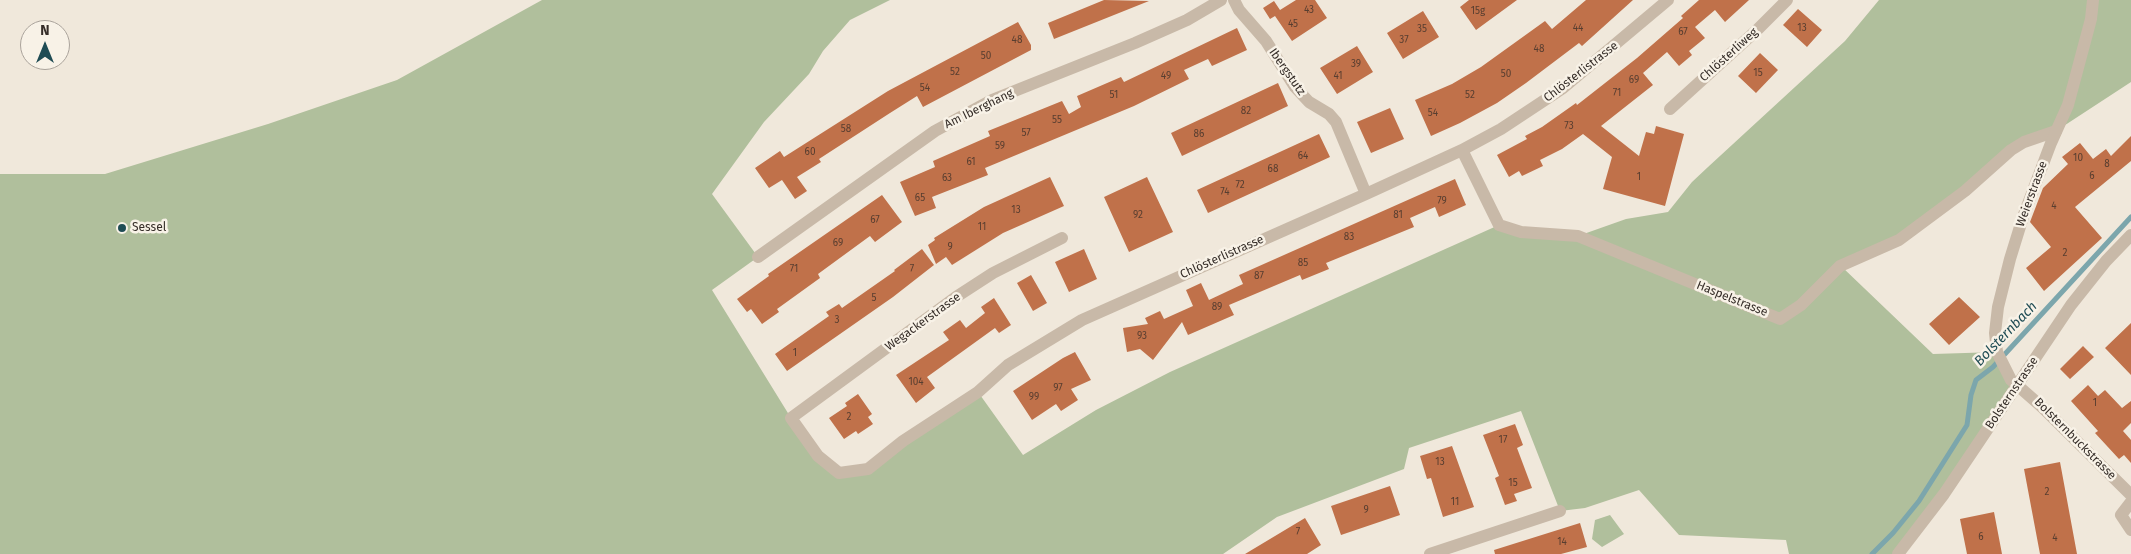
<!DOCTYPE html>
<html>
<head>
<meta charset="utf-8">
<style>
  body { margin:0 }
  #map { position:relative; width:2131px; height:554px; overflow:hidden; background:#f0e8db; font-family:"Fira Sans",sans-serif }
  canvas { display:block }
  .north { position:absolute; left:20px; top:20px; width:50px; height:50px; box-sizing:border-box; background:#f8f2e7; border:1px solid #aaa39b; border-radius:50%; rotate:0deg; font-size:14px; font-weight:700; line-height:20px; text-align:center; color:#352d28 }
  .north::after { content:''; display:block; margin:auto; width:18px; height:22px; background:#1f4c54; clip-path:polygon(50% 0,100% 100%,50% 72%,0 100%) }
</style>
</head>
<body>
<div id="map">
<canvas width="2131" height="554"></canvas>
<div class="north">N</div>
</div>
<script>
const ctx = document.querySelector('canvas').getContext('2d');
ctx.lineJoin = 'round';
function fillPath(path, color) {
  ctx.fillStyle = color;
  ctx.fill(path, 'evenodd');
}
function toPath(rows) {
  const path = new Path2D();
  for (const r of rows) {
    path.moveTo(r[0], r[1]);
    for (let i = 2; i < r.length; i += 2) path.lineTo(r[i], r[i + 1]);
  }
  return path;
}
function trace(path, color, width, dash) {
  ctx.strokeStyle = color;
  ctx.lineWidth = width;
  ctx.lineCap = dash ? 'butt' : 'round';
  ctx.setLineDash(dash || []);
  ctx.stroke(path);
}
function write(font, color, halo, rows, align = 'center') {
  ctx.font = font + ' "Fira Sans",sans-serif';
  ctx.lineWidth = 5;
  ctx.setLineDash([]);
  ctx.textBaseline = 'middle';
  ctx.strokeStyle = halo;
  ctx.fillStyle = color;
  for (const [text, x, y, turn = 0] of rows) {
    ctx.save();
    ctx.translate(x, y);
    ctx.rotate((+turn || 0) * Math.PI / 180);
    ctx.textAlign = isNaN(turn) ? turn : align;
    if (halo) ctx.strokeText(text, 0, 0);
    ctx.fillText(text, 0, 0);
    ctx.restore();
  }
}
fillPath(toPath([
  [542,0,890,0,850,20,823,51,809,74,764,122,712,194,758,257,712,290,791,418,839,473,868,469,978,392,1023,455,1096,410,1170,372,1499,225,1578,236,1626,219,1668,212,1692,182,1708,167,1845,41,1879,0,2131,0,2131,82,2056,131,2024,142,1899,240,1841,266,1933,354,1997,352,2017,385,1898,554,1789,554,1786,540,1679,535,1639,490,1585,508,1560,511,1521,411,1409,448,1404,469,1277,517,1223,554,0,554,0,174,105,174,268,124,397,80],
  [1610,515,1624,534,1602,547,1592,539,1595,520]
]), '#b0bf9c');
trace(toPath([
  [1872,554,1893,533,1919,501,1967,425,1971,395,1976,380,1993,367,2131,217]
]), '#7ca6ac', 5);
fillPath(toPath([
  [1104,0,1149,1,1054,39,1048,23],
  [1296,0,1315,0,1327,18,1292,41,1275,16,1270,19,1263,8,1274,1,1280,10],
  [1469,0,1517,0,1476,30,1460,7],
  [1586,0,1633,0,1582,46,1579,43,1526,83,1497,103,1460,123,1431,136,1415,100,1452,84,1481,67,1545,21,1552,29],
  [1699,0,1749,0,1725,22,1715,10,1695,27,1705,38,1689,51,1692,55,1679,66,1667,52,1643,73,1653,85,1601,126,1639,156,1646,132,1654,134,1656,126,1684,134,1665,206,1603,189,1612,157,1583,134,1562,149,1540,160,1543,166,1522,176,1519,171,1509,177,1497,155,1527,139,1525,136,1542,127,1576,103,1577,105,1637,58,1683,18,1681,16],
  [1798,9,1822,30,1807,47,1783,25],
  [1423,11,1439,37,1403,59,1387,33],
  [1018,22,1031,45,1031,50,923,107,917,96,890,113,819,159,821,162,797,177,807,191,795,199,782,180,769,188,755,168,780,151,784,157,888,91],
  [1237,28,1247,50,1212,66,1208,59,1184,70,1189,79,1134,106,985,168,988,175,932,197,936,208,915,216,900,182,935,167,933,161,990,136,988,131,1062,101,1069,114,1081,107,1077,96,1121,77,1124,82],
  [1357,46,1373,72,1337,94,1320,68],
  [1760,53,1778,70,1756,93,1738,76],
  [1278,83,1288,106,1182,156,1171,133],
  [1390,108,1404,139,1371,153,1357,122],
  [1319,134,1330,157,1208,213,1197,190],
  [2131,136,2131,161,2075,207,2102,238,2044,291,2026,268,2051,247,2030,222,2043,188,2068,164,2062,157,2080,143,2093,159,2106,149,2111,156],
  [1050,177,1064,206,1003,233,952,265,946,257,936,264,928,245,935,240,934,238,984,207],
  [1147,177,1173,232,1129,252,1104,197],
  [1455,179,1466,205,1439,217,1435,207,1410,218,1414,227,1326,263,1329,269,1302,280,1300,275,1229,305,1234,315,1188,335,1182,322,1153,360,1140,349,1127,352,1123,328,1148,324,1145,318,1160,311,1164,319,1193,306,1186,290,1201,283,1209,300,1243,284,1239,275],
  [882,195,902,222,875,242,870,236,818,274,820,278,777,309,779,312,762,324,751,309,747,312,737,299,769,276,768,274],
  [922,249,934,265,893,297,787,371,775,354,829,316,826,312,839,304,842,308,895,271,894,270],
  [1084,249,1097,279,1069,292,1055,262],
  [1031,275,1047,303,1033,311,1017,283],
  [1959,297,1980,317,1949,345,1929,324],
  [994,298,1011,325,999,333,995,328,927,377,935,388,916,403,896,375,949,340,943,332,960,320,966,328,985,313,981,307],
  [2131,323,2131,375,2105,348],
  [2083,346,2094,357,2070,379,2060,369],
  [1075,352,1091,380,1071,389,1078,400,1061,411,1056,404,1032,420,1013,391,1063,358],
  [2088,385,2098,396,2105,390,2122,408,2131,401,2131,423,2123,431,2131,440,2131,463,2124,455,2119,459,2095,433,2098,431,2071,401],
  [858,394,872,414,868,417,873,424,858,434,856,431,844,439,829,418,847,406,845,403],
  [1515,424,1523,445,1517,448,1532,488,1514,494,1517,501,1505,505,1495,478,1499,476,1483,435],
  [1452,446,1474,507,1443,517,1431,478,1427,479,1420,456],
  [2060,462,2077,554,2040,554,2024,469],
  [1390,486,1400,515,1341,535,1331,506],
  [1994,512,2002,554,1967,554,1960,519],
  [1305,518,1321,545,1307,554,1245,554],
  [1580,523,1587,547,1561,554,1495,554,1494,550]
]), '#c0714a');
trace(toPath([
  [1234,0,1239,10,1266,41,1295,87,1309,102,1329,114,1336,122,1366,194],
  [1670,109,1757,30,1787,0],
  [1462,150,1499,225,1521,232,1578,236,1780,319,1801,305,1840,266,1899,240,1965,191,2011,150,2024,142,2056,131],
  [1062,238,993,273,956,297,791,418,818,456,839,473,868,469,903,441,978,392,1008,365,1082,320,1366,194,1462,150,1501,129,1563,88,1668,0],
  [758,257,935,131,992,100,1135,43,1187,20,1221,0],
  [2017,385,2042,407,2131,495],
  [2131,502,2121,515,2131,530],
  [1430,554,1560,511]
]), '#c8b9a8', 12);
trace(toPath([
  [2017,385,2011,380,1997,352,1995,333,1998,307,2010,259,2023,217,2051,143,2068,105,2091,19,2093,0],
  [1898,554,1944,494,2071,305,2106,261,2131,235]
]), '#c8b9a8', 12);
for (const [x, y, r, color] of [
  [122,228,5,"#1f4c54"]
]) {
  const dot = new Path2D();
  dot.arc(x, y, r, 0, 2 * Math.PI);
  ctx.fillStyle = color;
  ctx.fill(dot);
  trace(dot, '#f8f2e7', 2);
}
write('10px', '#583e30', null, [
  ["43",1309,10],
  ["15g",1478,11],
  ["45",1293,24],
  ["44",1578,28],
  ["13",1802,28],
  ["35",1422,29],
  ["67",1683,32],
  ["48",1017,40],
  ["37",1404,40],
  ["48",1539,49],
  ["50",986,56],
  ["39",1356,64],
  ["52",955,72],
  ["15",1758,73],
  ["50",1506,74],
  ["49",1166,76],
  ["41",1338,76],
  ["69",1634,80],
  ["54",925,88],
  ["71",1617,93],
  ["51",1114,95],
  ["52",1470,95],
  ["82",1246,111],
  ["54",1433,113],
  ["55",1057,120],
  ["73",1569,126],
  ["58",846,129],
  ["57",1026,133],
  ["86",1199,134],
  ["59",1000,146],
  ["60",810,152],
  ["64",1303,156],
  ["10",2078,158],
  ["61",971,162],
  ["8",2107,164],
  ["68",1273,169],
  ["6",2092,176],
  ["1",1639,177],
  ["63",947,178],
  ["72",1240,185],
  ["74",1225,192],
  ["65",920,198],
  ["79",1442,201],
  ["4",2054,206],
  ["13",1016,210],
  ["92",1138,215],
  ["81",1398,215],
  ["67",875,220],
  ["11",982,227],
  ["83",1349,237],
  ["69",838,243],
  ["9",950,247],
  ["2",2065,253],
  ["85",1303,263],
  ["71",794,269],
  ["7",912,269],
  ["87",1259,276],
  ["5",874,298],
  ["89",1217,307],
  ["3",837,320],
  ["93",1142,336],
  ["1",795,353],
  ["104",916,382],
  ["97",1058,388],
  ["99",1034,397],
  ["1",2095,403],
  ["2",849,417],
  ["17",1503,440],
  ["13",1440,462],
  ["15",1513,483],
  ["2",2047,492],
  ["11",1455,502],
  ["9",1366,510],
  ["7",1298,532],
  ["6",1981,537],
  ["4",2055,538],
  ["14",1562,542]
]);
write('12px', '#352d28', '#f8f2e7', [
  ["Chlösterliweg",1729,55,-42],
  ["Ibergstutz",1287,72,55],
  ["Chlösterlistrasse",1581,72,-38],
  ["Am Iberghang",979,109,-26],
  ["Weierstrasse",2032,194,-70],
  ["Chlösterlistrasse",1222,257,-24],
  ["Haspelstrasse",1732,299,22],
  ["Wegackerstrasse",923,322,-36],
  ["Bolsternstrasse",2012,393,-56],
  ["Bolsternbuckstrasse",2075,439,45]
]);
write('12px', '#352d28', '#f8f2e7', [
  ["Sessel",132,228]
], 'left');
write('italic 14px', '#1f4c54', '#f8f2e7', [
  ["Bolsternbach",2006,334,-46]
]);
</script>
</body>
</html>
